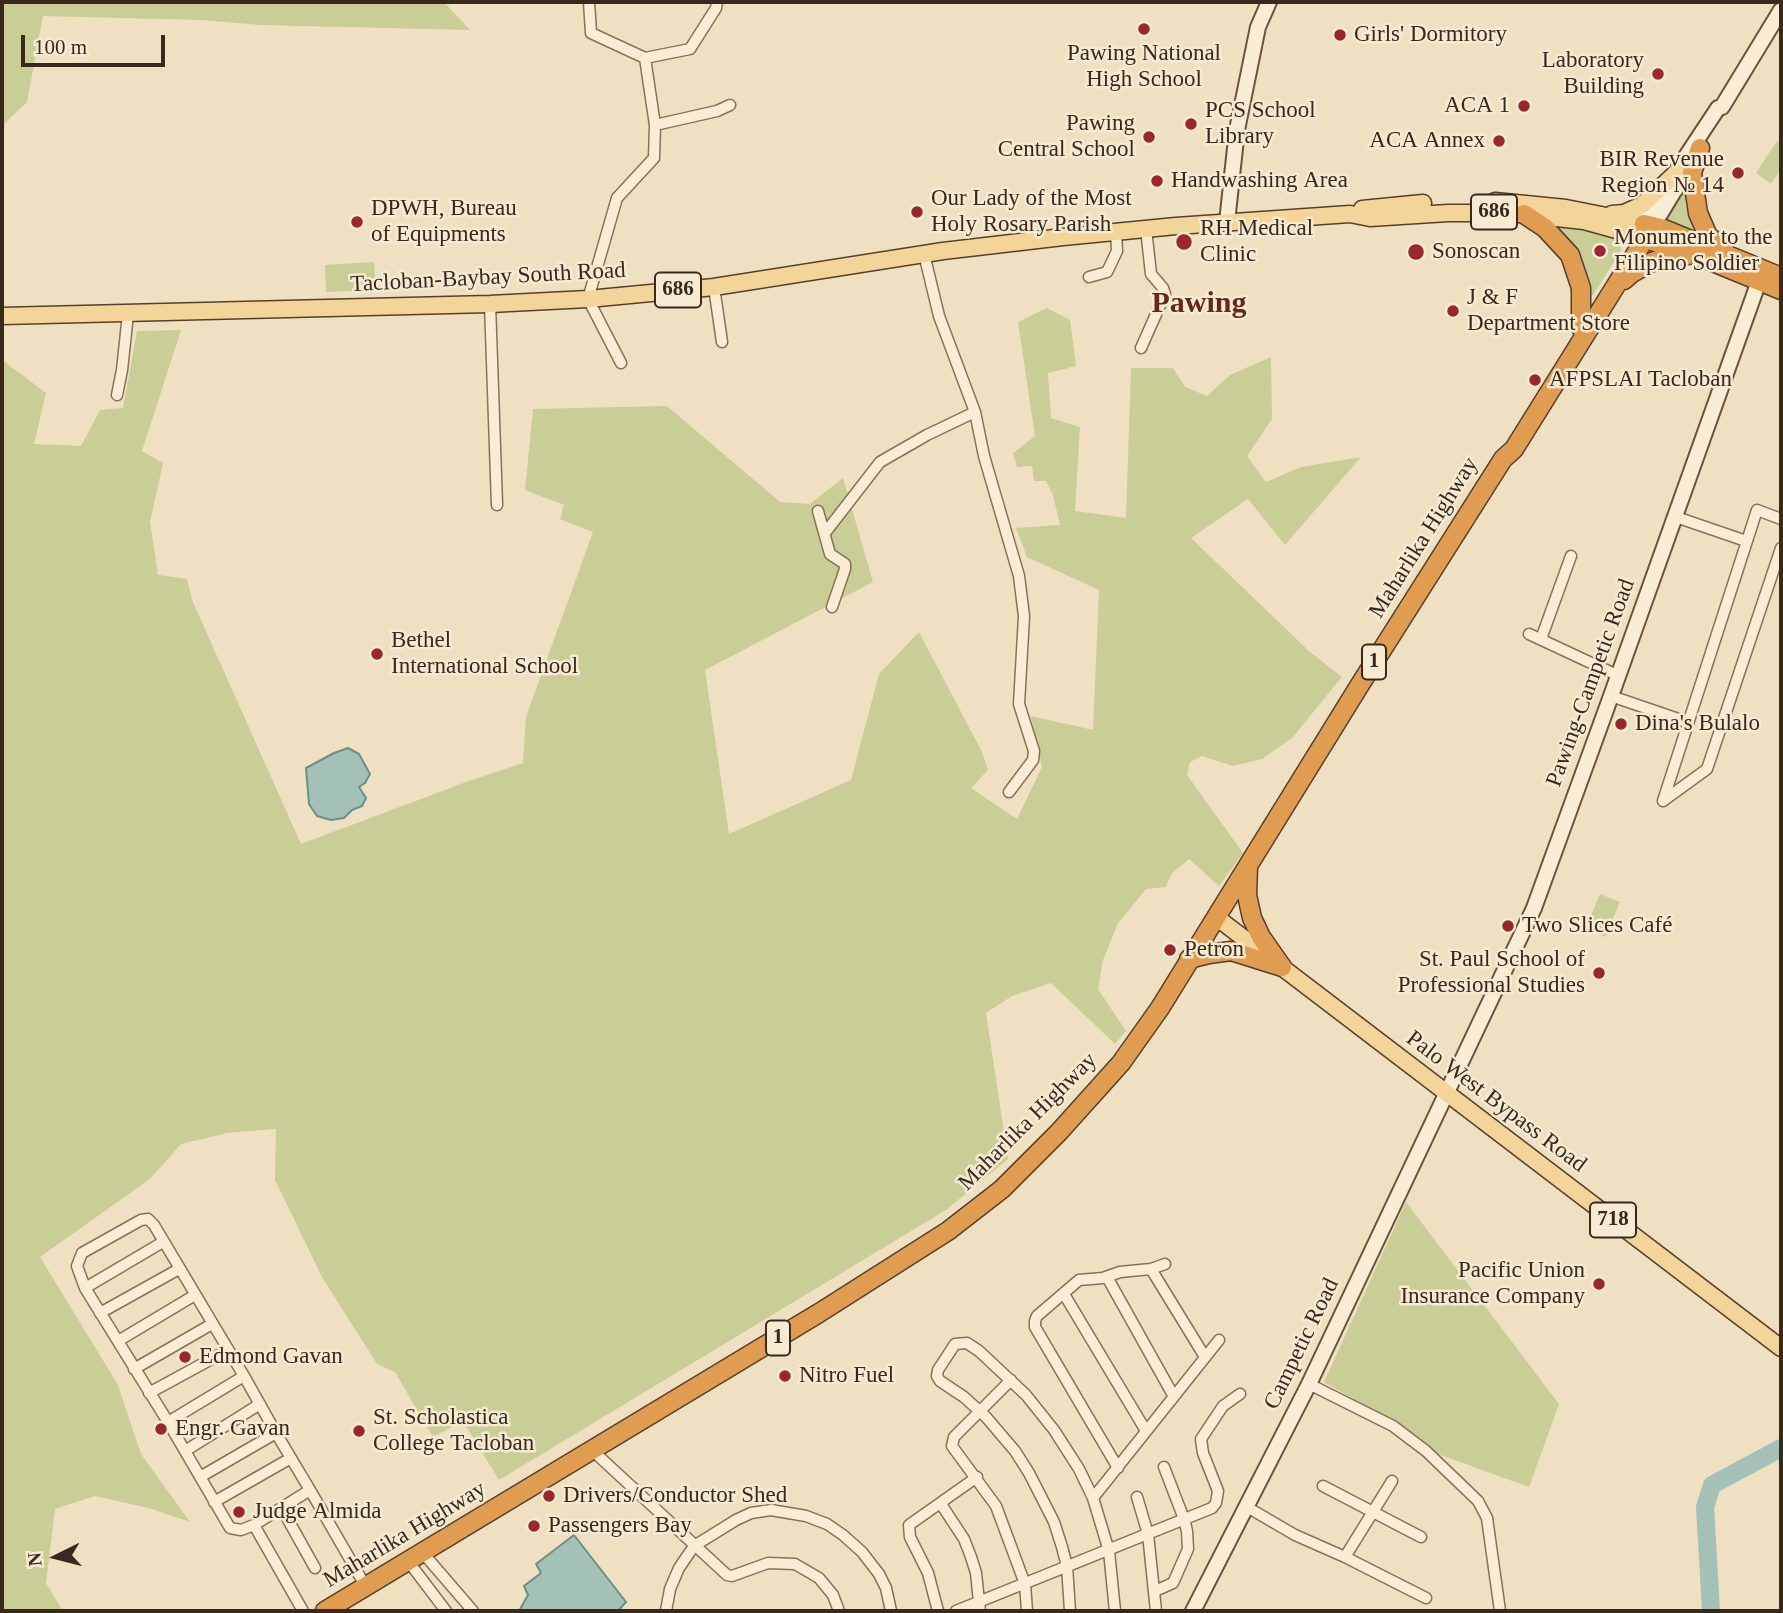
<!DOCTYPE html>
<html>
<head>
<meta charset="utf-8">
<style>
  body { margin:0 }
  #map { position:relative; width:1783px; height:1613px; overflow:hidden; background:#efe0c2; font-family:Georgia,serif }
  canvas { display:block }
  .frame { position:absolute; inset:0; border:4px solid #39291d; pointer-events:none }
  .north { position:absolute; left:21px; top:1522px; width:70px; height:70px; -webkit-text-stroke:5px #f6ead2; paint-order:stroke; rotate:264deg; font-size:19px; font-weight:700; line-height:28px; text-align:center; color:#39291d }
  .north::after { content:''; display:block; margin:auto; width:24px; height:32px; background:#39291d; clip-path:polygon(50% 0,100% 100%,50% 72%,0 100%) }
  .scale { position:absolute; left:21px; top:35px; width:144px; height:32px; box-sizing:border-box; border:4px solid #39291d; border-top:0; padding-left:9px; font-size:21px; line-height:24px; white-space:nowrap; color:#39291d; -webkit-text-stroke:5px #f6ead2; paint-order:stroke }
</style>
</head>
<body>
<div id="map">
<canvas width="1783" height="1613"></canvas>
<div class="frame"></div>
<div class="north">N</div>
<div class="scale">100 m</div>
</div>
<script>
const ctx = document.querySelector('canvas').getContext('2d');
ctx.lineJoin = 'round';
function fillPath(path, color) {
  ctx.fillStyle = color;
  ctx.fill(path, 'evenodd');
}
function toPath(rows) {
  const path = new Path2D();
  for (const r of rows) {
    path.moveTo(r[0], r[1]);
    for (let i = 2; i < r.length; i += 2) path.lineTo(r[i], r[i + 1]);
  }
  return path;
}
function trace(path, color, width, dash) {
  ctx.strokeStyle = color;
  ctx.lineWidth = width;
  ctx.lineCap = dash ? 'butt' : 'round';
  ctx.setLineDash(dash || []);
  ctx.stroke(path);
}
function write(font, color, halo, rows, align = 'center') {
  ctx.font = font + ' Georgia,serif';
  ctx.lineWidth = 5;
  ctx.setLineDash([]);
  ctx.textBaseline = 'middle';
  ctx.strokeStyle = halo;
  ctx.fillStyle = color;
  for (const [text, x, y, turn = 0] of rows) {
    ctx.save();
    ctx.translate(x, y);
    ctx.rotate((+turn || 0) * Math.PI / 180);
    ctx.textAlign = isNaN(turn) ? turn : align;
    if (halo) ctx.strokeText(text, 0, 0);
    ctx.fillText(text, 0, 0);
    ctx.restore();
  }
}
fillPath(toPath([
  [2,2,444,2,470,30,260,25,201,20,43,16,27,102,5,123,2,142],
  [1777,141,1781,144,1781,169,1771,184,1756,173],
  [1685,186,1685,203,1690,220,1697,235,1667,225,1665,219],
  [1552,223,1604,233,1620,241,1621,251,1590,300],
  [374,262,376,290,326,292,325,265],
  [1047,308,1070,320,1076,366,1048,373,1051,418,1080,427,1075,511,1126,518,1131,368,1173,368,1185,387,1207,396,1230,375,1271,357,1272,419,1247,456,1266,482,1301,467,1361,457,1285,545,1248,499,1191,538,1310,652,1342,677,1292,738,1262,759,1233,766,1202,756,1190,762,1187,775,1243,853,1219,886,1189,859,1171,874,1166,887,1146,889,1118,923,1103,960,1098,989,1126,1031,1115,1044,1051,983,1012,996,986,1013,1008,1159,946,1210,499,1480,463,1421,433,1437,395,1372,377,1364,322,1277,275,1180,276,1129,227,1133,181,1144,150,1179,40,1257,118,1385,141,1454,190,1522,149,1508,95,1496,55,1509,46,1583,63,1611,2,1611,2,360,46,393,34,444,81,446,100,410,123,408,137,331,181,330,142,451,163,463,150,522,158,575,187,579,192,600,301,844,469,781,523,763,526,717,593,532,560,519,564,505,525,490,533,409,667,406,780,502,810,504,843,478,873,582,705,670,729,834,851,780,879,674,919,632,982,752,988,770,971,788,1017,819,1042,767,1031,716,1093,730,1099,590,1027,557,1016,528,1060,525,1053,495,1046,481,1034,481,1032,466,1017,467,1013,453,1035,436,1018,322],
  [1600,894,1620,902,1605,937,1586,928],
  [1406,1202,1559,1404,1529,1487,1427,1450,1394,1422,1324,1382]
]), '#c9cd96');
const water = toPath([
  [348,748,359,754,370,774,365,783,359,787,366,798,362,806,352,810,344,818,331,820,317,816,309,804,306,768,334,753,348,748],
  [574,1535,626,1602,618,1611,519,1611,528,1595,524,1586,541,1573,536,1564,574,1535]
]);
fillPath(water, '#a4c1b8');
trace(water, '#6b9085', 2);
trace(toPath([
  [1711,1611,1705,1507,1712,1485,1781,1448]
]), '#a4c1b8', 18);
const street = toPath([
  [589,2,591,33,645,58,655,125,654,158,617,198,588,299,621,363],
  [645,58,690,49,716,8,717,2],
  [655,125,717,111,730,105],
  [924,254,939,316,975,412,984,456,1019,576,1024,616,1019,704,1034,751,1033,760,1009,792],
  [1089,277,1107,272,1117,251,1116,232],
  [714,287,722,342],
  [490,304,497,505],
  [1141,348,1165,294,1163,288,1151,274,1146,229],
  [117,395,122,370,128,314],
  [818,511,830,554,845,564,845,569,832,607],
  [1676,517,1746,541],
  [825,533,880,462,927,435,975,412],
  [1529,634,1619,676],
  [1541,639,1571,556],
  [1611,696,1687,722],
  [1663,801,1757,510,1781,519],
  [1663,801,1707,769,1781,548],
  [1151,1269,1205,1357],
  [1107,1277,1173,1395],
  [85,1288,163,1242],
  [1064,1294,1146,1431],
  [100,1313,179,1269],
  [118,1341,195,1295],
  [134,1369,212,1324],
  [1011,1380,954,1437,952,1446,996,1506,1025,1584,1027,1611],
  [1309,1384,1393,1426,1426,1451,1478,1501,1487,1518,1500,1611],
  [149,1393,228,1350],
  [168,1422,244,1376],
  [592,1450,727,1575,732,1576,768,1563,795,1564,819,1578,833,1595,839,1611],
  [185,1451,260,1404],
  [1118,1468,1035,1327,1035,1321,1037,1316,1079,1280,1103,1278,1120,1272,1151,1269,1165,1264],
  [200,1477,276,1433],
  [1323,1486,1421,1537],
  [310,1490,254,1525,241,1530,230,1528,168,1422,85,1288,77,1266,82,1253,141,1220,148,1219,154,1225,244,1376,276,1433,310,1490,366,1587],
  [1137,1497,1148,1534,1156,1611],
  [1093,1498,1219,1340],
  [214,1502,291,1458],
  [941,1504,964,1539,971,1557,976,1573,980,1611],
  [1247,1507,1295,1535,1345,1557,1426,1598],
  [282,1509,315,1568],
  [254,1525,303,1611],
  [423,1553,473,1611],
  [1345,1557,1392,1481],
  [408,1561,446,1611],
  [1155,1591,1173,1583,1188,1549,1187,1531,1184,1519,1164,1467],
  [666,1611,670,1589,679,1568,694,1546,736,1520,751,1513,771,1510,806,1516,827,1524,843,1535,862,1552,879,1574,886,1588,891,1611],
  [938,1611,928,1573,910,1537,909,1525,977,1477],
  [956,1611,1212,1508,1216,1503,1218,1491,1203,1453,1201,1439,1223,1406,1240,1394],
  [1070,1611,1067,1566,1062,1547,1054,1522,1029,1473,1015,1451,986,1417,964,1397,940,1381,937,1376,938,1370,955,1344,967,1343,979,1351,1026,1395,1054,1430,1079,1469,1093,1498,1109,1551,1115,1611]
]);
const secondary = toPath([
  [1227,222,1237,130,1258,27,1269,2],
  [1642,223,1718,108,1722,107,1781,10],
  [1653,226,1676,188],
  [1193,1611,1309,1384,1534,908,1611,696,1759,281]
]);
const primary = toPath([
  [1495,201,1566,208,1642,223],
  [1362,209,1423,203],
  [1612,214,1624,213,1642,205,1677,172],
  [2,316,490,304,588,299,714,287,943,251,1063,237,1176,226,1350,214,1370,218,1448,213,1512,213,1584,221,1635,235],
  [1216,917,1781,1348]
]);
const highway = toPath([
  [1700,148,1692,173,1698,213,1708,236,1724,249],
  [1524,214,1545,228,1570,255,1581,288,1581,328],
  [1644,224,1664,229,1781,277],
  [1637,236,1703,258,1781,290],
  [1624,280,1632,273,1652,262,1669,257,1688,255],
  [1248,867,1247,895,1252,918,1261,937,1282,967],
  [1189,959,1209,954,1231,951,1282,967],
  [325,1611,819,1313,948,1231,1002,1189,1059,1132,1121,1063,1160,1008,1361,683,1503,459,1514,449,1653,226]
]);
trace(street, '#897159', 13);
trace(secondary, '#6b523c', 18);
trace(primary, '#573f2d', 19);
trace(highway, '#573f2d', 21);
trace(street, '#f9edd5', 10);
trace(secondary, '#f9edd5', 14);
trace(primary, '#f3d499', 16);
trace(highway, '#e09c50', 18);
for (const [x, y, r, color] of [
  [1144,29,7,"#99272c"],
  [1340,35,7,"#99272c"],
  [1658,74,7,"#99272c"],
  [1524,106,7,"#99272c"],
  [1191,124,7,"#99272c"],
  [1149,137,7,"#99272c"],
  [1499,141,7,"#99272c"],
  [1738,173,7,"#99272c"],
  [1157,181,7,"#99272c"],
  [917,212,7,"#99272c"],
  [357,222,7,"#99272c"],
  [1184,242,9,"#99272c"],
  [1600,251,7,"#99272c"],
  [1416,252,9,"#99272c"],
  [1453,311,7,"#99272c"],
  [1535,380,7,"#99272c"],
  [377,654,7,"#99272c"],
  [1621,724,7,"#99272c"],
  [1508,926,7,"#99272c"],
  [1170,950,7,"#99272c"],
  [1599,973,7,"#99272c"],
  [1599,1284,7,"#99272c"],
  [185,1357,7,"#99272c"],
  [785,1376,7,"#99272c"],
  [161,1429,7,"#99272c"],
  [359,1431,7,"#99272c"],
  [549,1496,7,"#99272c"],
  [239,1512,7,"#99272c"],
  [534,1526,7,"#99272c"]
]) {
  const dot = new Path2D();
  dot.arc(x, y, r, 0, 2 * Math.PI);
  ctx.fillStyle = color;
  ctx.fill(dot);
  trace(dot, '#f6ead2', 2.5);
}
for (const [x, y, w] of [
  [1494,212,46],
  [678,290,46],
  [1374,662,24],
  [1613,1220,46],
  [778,1338,24]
]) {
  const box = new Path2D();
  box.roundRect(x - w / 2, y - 17.5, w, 35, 5);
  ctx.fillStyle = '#f6ead2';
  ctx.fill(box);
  trace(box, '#39291d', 2);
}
write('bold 21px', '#39291d', null, [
  ["686",1494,212],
  ["686",678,290],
  ["1",1374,662],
  ["718",1613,1220],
  ["1",778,1338]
]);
write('23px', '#39291d', '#f6ead2', [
  ["Girls' Dormitory",1354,35],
  ["Pawing National",1144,54,"center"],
  ["High School",1144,80,"center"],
  ["Laboratory",1644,61,"right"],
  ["Building",1644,87,"right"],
  ["ACA 1",1510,106,"right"],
  ["PCS School",1205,111],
  ["Library",1205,137],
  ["Pawing",1135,124,"right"],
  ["Central School",1135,150,"right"],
  ["ACA Annex",1485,141,"right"],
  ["BIR Revenue",1724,160,"right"],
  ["Region № 14",1724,186,"right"],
  ["Handwashing Area",1171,181],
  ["Our Lady of the Most",931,199],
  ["Holy Rosary Parish",931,225],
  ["DPWH, Bureau",371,209],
  ["of Equipments",371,235],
  ["RH Medical",1200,229],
  ["Clinic",1200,255],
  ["Monument to the",1614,238],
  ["Filipino Soldier",1614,264],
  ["Sonoscan",1432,252],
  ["J & F",1467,298],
  ["Department Store",1467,324],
  ["AFPSLAI Tacloban",1549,380],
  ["Bethel",391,641],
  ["International School",391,667],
  ["Dina's Bulalo",1635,724],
  ["Two Slices Café",1522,926],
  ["Petron",1184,950],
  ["St. Paul School of",1585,960,"right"],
  ["Professional Studies",1585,986,"right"],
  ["Pacific Union",1585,1271,"right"],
  ["Insurance Company",1585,1297,"right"],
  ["Edmond Gavan",199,1357],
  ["Nitro Fuel",799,1376],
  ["St. Scholastica",373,1418],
  ["College Tacloban",373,1444],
  ["Engr. Gavan",175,1429],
  ["Drivers/Conductor Shed",563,1496],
  ["Judge Almida",253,1512],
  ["Passengers Bay",548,1526]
], 'left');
write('23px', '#39291d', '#f6ead2', [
  ["Tacloban-Baybay South Road",488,278,-3],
  ["Maharlika Highway",1424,538,-58],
  ["Pawing-Campetic Road",1591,683,-70],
  ["Palo West Bypass Road",1496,1102,37],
  ["Maharlika Highway",1028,1122,-45],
  ["Campetic Road",1302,1344,-64],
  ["Maharlika Highway",405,1535,-31]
]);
write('bold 30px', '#66281c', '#f6ead2', [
  ["Pawing",1199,304]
]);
</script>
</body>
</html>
